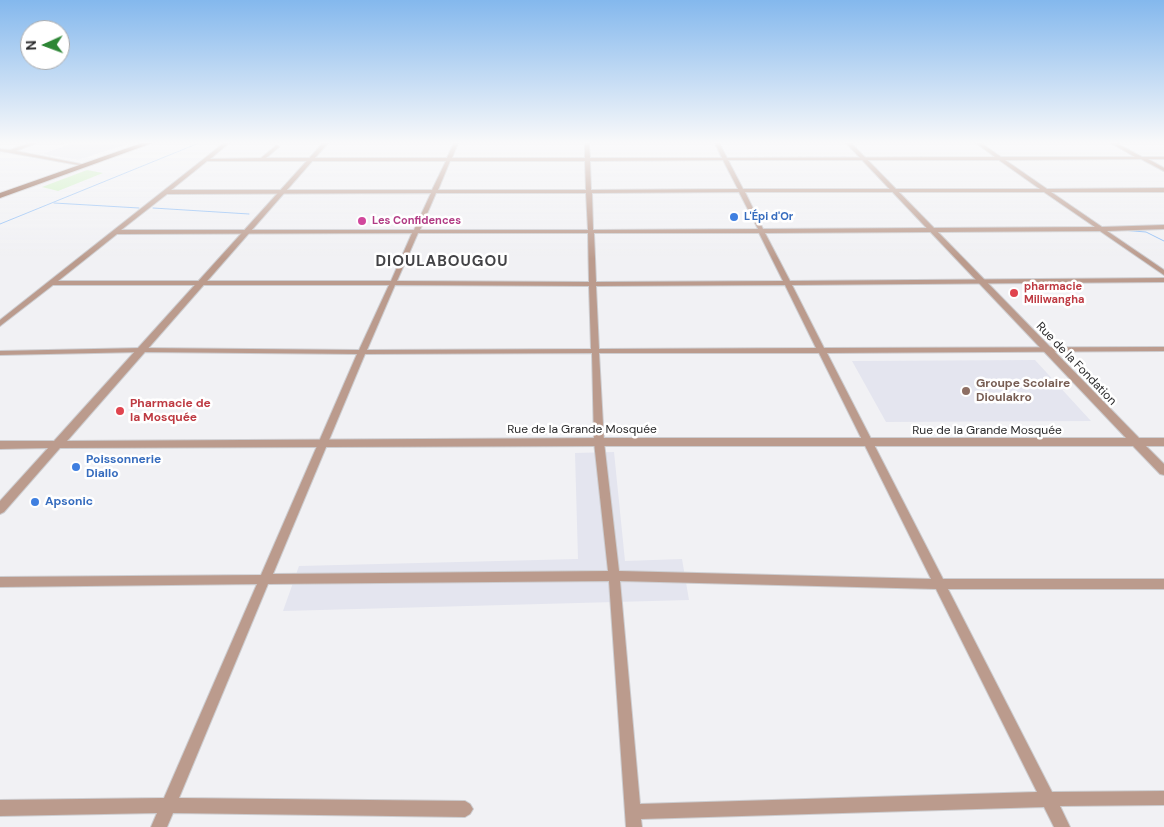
<!DOCTYPE html>
<html>
<head>
<meta charset="utf-8">
<style>
  body { margin:0 }
  #map { position:relative; width:1164px; height:827px; overflow:hidden; background:#f1f1f4; font-family:"DM Sans",sans-serif }
  canvas { display:block }
  .north { position:absolute; left:20px; top:20px; width:50px; height:50px; box-sizing:border-box; background:#fff; border:1px solid #aaaaab; border-radius:50%; rotate:268deg; font-size:14px; font-weight:700; line-height:20px; text-align:center; color:#2b2b2c }
  .north::after { content:''; display:block; margin:auto; width:18px; height:22px; background:#2d8635; clip-path:polygon(50% 0,100% 100%,50% 72%,0 100%) }
</style>
</head>
<body>
<div id="map">
<canvas width="1164" height="827"></canvas>
<div class="north">N</div>
</div>
<script>
const ctx = document.querySelector('canvas').getContext('2d');
ctx.lineJoin = 'round';
function fillPath(path, color) {
  ctx.fillStyle = color;
  ctx.fill(path, 'evenodd');
}
function toPath(rows) {
  const path = new Path2D();
  for (const r of rows) {
    path.moveTo(r[0], r[1]);
    for (let i = 2; i < r.length; i += 2) path.lineTo(r[i], r[i + 1]);
  }
  return path;
}
function trace(path, color, width, dash) {
  ctx.strokeStyle = color;
  ctx.lineWidth = width;
  ctx.lineCap = dash ? 'butt' : 'round';
  ctx.setLineDash(dash || []);
  ctx.stroke(path);
}
function write(font, color, halo, rows, align = 'center') {
  ctx.font = font + ' "DM Sans",sans-serif';
  ctx.lineWidth = 5;
  ctx.setLineDash([]);
  ctx.textBaseline = 'middle';
  ctx.strokeStyle = halo;
  ctx.fillStyle = color;
  for (const [text, x, y, turn = 0] of rows) {
    ctx.save();
    ctx.translate(x, y);
    ctx.rotate((+turn || 0) * Math.PI / 180);
    ctx.textAlign = isNaN(turn) ? turn : align;
    if (halo) ctx.strokeText(text, 0, 0);
    ctx.fillText(text, 0, 0);
    ctx.restore();
  }
}
fillPath(toPath([
  [60,143,131,143,78,160,42,154,68,145],
  [1035,360,1091,421,886,422,852,361],
  [614,452,625,561,682,559,689,600,283,611,299,566,578,559,575,453]
]), '#e4e5ef');
fillPath(toPath([
  [87,170,103,173,58,191,42,187]
]), '#caf1bb');
trace(toPath([
  [54,203,139,208],
  [153,208,249,214],
  [0,224,199,143],
  [1121,230,1146,232,1164,241]
]), '#8ebdf5', 1);
const minor = toPath([
  [30,143,36,143,16,151,86,165,84,166,0,151,0,149,10,150,30,143],
  [224,143,229,143,210,159,261,158,277,145,279,147,266,158,447,158,454,143,458,143,452,158,585,158,585,143,589,143,590,158,722,158,715,143,719,143,727,158,995,157,976,143,981,143,1001,157,1135,157,1111,143,1116,143,1142,157,1164,157,1164,159,1148,159,1164,168,1164,171,1141,159,1005,160,1047,189,1164,188,1164,192,1051,192,1102,227,1164,225,1164,229,1107,231,1164,270,1164,275,1100,231,765,233,790,281,1164,278,1164,282,792,285,824,348,1164,347,1164,351,827,353,943,579,1164,579,1164,589,948,589,1052,792,1164,791,1164,805,1060,806,1070,827,1054,827,1044,807,641,819,642,827,626,827,609,581,268,584,179,798,465,801,470,804,473,809,470,814,465,817,173,813,167,827,151,827,157,813,0,816,0,800,164,798,257,584,0,587,0,577,261,575,357,354,142,352,0,355,0,351,142,348,359,350,389,285,53,285,0,326,0,320,224,143],
  [723,160,738,189,591,190,590,161,723,160],
  [728,160,999,160,1040,189,743,189,728,160],
  [207,161,446,161,432,190,171,190,207,161],
  [450,161,585,161,586,190,438,190,450,161],
  [739,192,758,229,593,230,592,193,739,192],
  [745,192,1044,192,1095,227,763,229,745,192],
  [431,193,414,230,121,230,167,194,431,193],
  [436,193,586,193,588,230,420,230,436,193],
  [412,233,391,281,58,281,117,234,412,233],
  [418,233,588,233,589,282,397,281,418,233],
  [594,233,759,233,783,281,596,282,594,233],
  [395,285,589,286,591,349,367,350,395,285],
  [785,285,816,348,599,349,596,286,785,285],
  [592,353,594,442,608,571,273,574,365,354,592,353],
  [599,353,819,353,931,579,619,571,604,442,599,353],
  [620,581,936,589,1037,792,640,804,620,581]
]);
const tertiary = toPath([
  [323,143,328,143,67,441,599,438,1126,438,846,143,851,143,1139,438,1164,438,1164,446,1146,446,1164,464,1164,475,1160,474,1133,446,599,446,60,448,4,512,0,514,0,501,48,448,0,449,0,441,54,441,323,143]
]);
const trunk = toPath([
  [142,143,152,143,0,198,0,193,142,143]
]);
trace(minor, '#cdcdd0', 2);
trace(tertiary, '#cdcdd0', 2);
trace(trunk, '#cdcdd0', 2);
fillPath(minor, '#bb9b8d');
fillPath(tertiary, '#bb9b8d');
fillPath(trunk, '#7e452b');
const sky = ctx.createLinearGradient(0, 0, 0, 259);
sky.addColorStop(0, '#84b8ed');
sky.addColorStop(0.55, '#f9f9fa');
sky.addColorStop(1, '#f9f9fa00');
ctx.fillStyle = sky;
ctx.fillRect(0, 0, 1164, 259);
for (const [x, y, r, color] of [
  [734,217,5,"#3f7fe0"],
  [362,221,5,"#d1479c"],
  [1014,293,5,"#e0444e"],
  [966,391,5,"#8d6e63"],
  [120,411,5,"#e0444e"],
  [76,467,5,"#3f7fe0"],
  [35,502,5,"#3f7fe0"]
]) {
  const dot = new Path2D();
  dot.arc(x, y, r, 0, 2 * Math.PI);
  ctx.fillStyle = color;
  ctx.fill(dot);
  trace(dot, '#fff', 2);
}
write('bold 11px', '#366cbe', '#fff', [
  ["L'Épi d'Or",744,217]
], 'left');
write('bold 11px', '#b23c85', '#fff', [
  ["Les Confidences",372,221]
], 'left');
write('bold 11px', '#be3a42', '#fff', [
  ["pharmacie",1024,287],
  ["Miliwangha",1024,300]
], 'left');
write('12px', '#2b2b2c', '#fff', [
  ["Rue de la Fondation",1076,364,46],
  ["Rue de la Grande Mosquée",582,430],
  ["Rue de la Grande Mosquée",987,431]
]);
write('bold 12px', '#785e54', '#fff', [
  ["Groupe Scolaire",976,384],
  ["Dioulakro",976,398]
], 'left');
write('bold 12px', '#be3a42', '#fff', [
  ["Pharmacie de",130,404],
  ["la Mosquée",130,418]
], 'left');
write('bold 12px', '#366cbe', '#fff', [
  ["Poissonnerie",86,460],
  ["Diallo",86,474],
  ["Apsonic",45,502]
], 'left');
ctx.letterSpacing = '1px';
write('bold 15px', '#434346', '#fff', [
  ["DIOULABOUGOU",442,262]
]);
ctx.letterSpacing = '0px';
</script>
</body>
</html>
